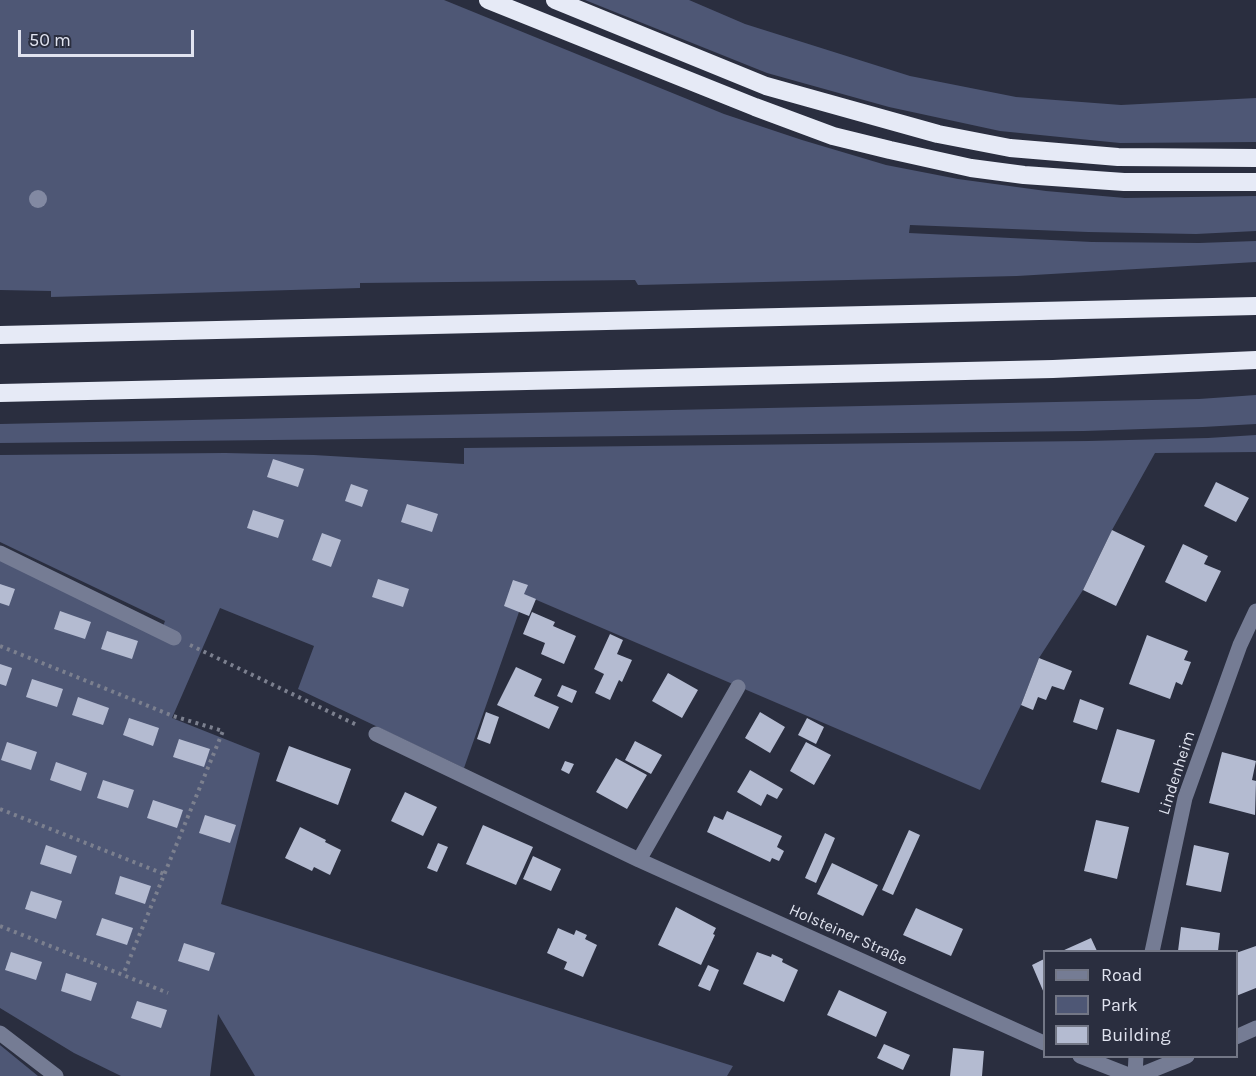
<!DOCTYPE html>
<html>
<head>
<meta charset="utf-8">
<style>
  body { margin:0 }
  #map { position:relative; width:1256px; height:1076px; overflow:hidden; background:#2a2e3f; font-family:Karla,sans-serif }
  canvas { display:block }
  .legend { position:absolute; left:1043px; top:950px; width:195px; height:108px; box-sizing:border-box; background:#2a2e3f; border:2px solid #737786; margin:0; padding:8px 10px; list-style:none; font-size:18px; color:#e1e4f0 }
  .legend li { display:flex; align-items:center; gap:12px; height:30px }
  .legend b { width:30px; border:2px solid #737786 }
  .scale { position:absolute; left:18px; top:30px; width:176px; height:27px; box-sizing:border-box; border:3px solid #e1e4f0; border-top:0; padding-left:8px; font-size:18px; line-height:21px; white-space:nowrap; color:#e1e4f0; -webkit-text-stroke:4px #2a2e3f; paint-order:stroke }
</style>
</head>
<body>
<div id="map">
<canvas width="1256" height="1076"></canvas>
<ul class="legend">
<li><b style="height:8px;background:#757c94"></b>Road</li>
<li><b style="height:16px;background:#4e5775"></b>Park</li>
<li><b style="height:16px;background:#b4bbd1"></b>Building</li>
</ul>
<div class="scale">50 m</div>
</div>
<script>
const ctx = document.querySelector('canvas').getContext('2d');
ctx.lineJoin = 'round';
function fillPath(path, color) {
  ctx.fillStyle = color;
  ctx.fill(path, 'evenodd');
}
function toPath(rows) {
  const path = new Path2D();
  for (const r of rows) {
    path.moveTo(r[0], r[1]);
    for (let i = 2; i < r.length; i += 2) path.lineTo(r[i], r[i + 1]);
  }
  return path;
}
function trace(path, color, width, dash) {
  ctx.strokeStyle = color;
  ctx.lineWidth = width;
  ctx.lineCap = dash ? 'butt' : 'round';
  ctx.setLineDash(dash || []);
  ctx.stroke(path);
}
function write(font, color, halo, rows, align = 'center') {
  ctx.font = font + ' Karla,sans-serif';
  ctx.lineWidth = 6;
  ctx.setLineDash([]);
  ctx.textBaseline = 'middle';
  ctx.strokeStyle = halo;
  ctx.fillStyle = color;
  for (const [text, x, y, turn = 0] of rows) {
    ctx.save();
    ctx.translate(x, y);
    ctx.rotate((+turn || 0) * Math.PI / 180);
    ctx.textAlign = isNaN(turn) ? turn : align;
    if (halo) ctx.strokeText(text, 0, 0);
    ctx.fillText(text, 0, 0);
    ctx.restore();
  }
}
fillPath(toPath([
  [0,0,444,0,724,114,802,140,886,165,958,179,1046,191,1125,198,1256,196,1256,231,1196,234,1088,232,910,225,909,233,1092,242,1199,243,1256,241,1256,262,1017,276,638,285,635,280,360,283,360,288,51,297,51,291,0,290],
  [585,0,689,0,745,24,910,76,1016,97,1121,105,1256,98,1256,142,1120,143,1000,131,889,107,767,73],
  [1256,395,1256,424,1203,427,1084,431,0,443,0,424,1199,399],
  [1256,435,1256,452,1155,453,1112,530,1083,590,1039,658,1021,705,980,790,525,595,464,768,298,689,314,646,220,608,172,718,260,753,221,904,733,1066,727,1076,255,1076,218,1014,210,1076,121,1076,74,1053,0,1008,0,556,159,637,165,621,0,542,0,455,225,453,314,455,464,464,464,448,1088,441,1208,438],
  [0,1045,38,1076,0,1076]
]), '#4e5775');
fillPath(toPath([
  [273,459,304,469,298,487,267,477],
  [1216,482,1249,498,1236,522,1204,506],
  [351,484,368,490,362,507,345,501],
  [407,504,438,514,432,532,401,522],
  [253,510,284,520,278,538,247,528],
  [1112,530,1145,546,1116,606,1083,590],
  [322,533,341,540,331,567,312,560],
  [1183,544,1208,556,1204,564,1221,571,1206,602,1165,582],
  [378,579,409,589,403,607,372,597],
  [513,580,528,585,524,594,536,599,529,616,504,606],
  [0,584,15,589,9,606,0,603],
  [60,611,91,622,85,639,54,629],
  [532,612,555,622,553,626,576,636,564,664,541,654,545,643,523,634],
  [107,631,138,641,132,659,101,649],
  [610,634,623,640,617,654,632,660,622,682,619,680,610,700,595,693,604,674,594,669],
  [1147,635,1188,651,1184,660,1191,662,1182,685,1176,682,1170,699,1129,684],
  [1039,658,1072,671,1064,690,1052,686,1046,700,1038,697,1033,710,1021,705],
  [0,664,12,668,6,686,0,684],
  [516,667,542,679,534,696,559,707,549,729,497,705],
  [668,673,698,690,682,718,652,701],
  [32,679,63,689,57,707,26,697],
  [562,685,577,691,572,703,557,696],
  [78,697,109,708,103,725,72,715],
  [1080,699,1104,708,1097,730,1073,722],
  [486,712,499,717,490,744,477,739],
  [760,712,785,727,770,753,745,738],
  [129,718,159,728,153,746,123,735],
  [807,718,824,727,816,744,798,735],
  [1117,729,1155,740,1139,793,1101,782],
  [179,739,210,749,204,767,173,757],
  [635,741,662,755,651,774,625,760],
  [7,742,37,752,31,770,1,760],
  [806,742,831,755,814,785,790,771],
  [289,746,351,769,338,805,276,781],
  [1222,752,1256,761,1252,780,1256,781,1255,815,1209,803],
  [616,758,647,775,627,809,596,792],
  [565,761,574,764,569,774,561,770],
  [56,762,87,773,81,791,50,780],
  [750,770,783,789,777,799,767,794,761,806,737,792],
  [103,780,134,790,128,808,97,798],
  [405,792,437,807,423,836,391,821],
  [153,800,183,810,177,828,147,818],
  [727,811,782,836,777,847,784,851,779,861,772,858,770,862,707,832,714,816,723,820],
  [205,815,236,825,230,843,199,833],
  [1096,820,1129,827,1117,879,1084,871],
  [483,825,533,847,516,885,466,864],
  [300,827,326,840,325,842,341,850,330,875,314,867,312,871,285,858],
  [909,830,920,835,893,895,882,890],
  [825,833,835,838,816,883,805,878],
  [438,843,448,847,437,872,427,868],
  [46,845,77,856,71,874,40,864],
  [1194,845,1229,853,1221,892,1186,885],
  [533,856,561,869,551,891,523,879],
  [832,863,878,885,863,916,817,894],
  [120,876,151,886,145,904,115,894],
  [31,891,62,901,56,919,25,909],
  [676,907,716,928,713,934,715,935,701,965,658,945],
  [916,908,963,929,951,956,903,935],
  [102,918,133,928,127,945,96,935],
  [1181,927,1220,933,1218,951,1178,951],
  [558,928,574,935,576,930,587,935,585,939,597,945,583,977,564,969,567,962,547,953],
  [1091,938,1097,951,1062,951],
  [184,943,215,953,209,971,178,961],
  [1256,946,1256,988,1236,996,1236,953],
  [11,952,42,962,36,980,5,970],
  [757,952,771,957,772,954,783,959,782,962,798,970,784,1002,743,984],
  [1044,959,1044,993,1032,965],
  [708,965,719,970,710,991,698,986],
  [66,973,97,983,91,1001,61,991],
  [839,990,887,1012,876,1037,827,1015],
  [137,1001,167,1010,161,1028,131,1018],
  [884,1044,910,1055,903,1070,877,1058],
  [953,1048,984,1051,982,1076,950,1076]
]), '#b4bbd1');
trace(toPath([
  [190,645,359,726],
  [0,646,173,716,223,731,123,975],
  [0,809,164,874],
  [0,926,168,993]
]), '#7c808f', 4, [3, 4.5]);
trace(toPath([
  [0,553,174,638],
  [376,734,639,860,1044,1043],
  [639,860,738,687],
  [1152,952,1185,798,1240,645,1256,611],
  [0,1033,56,1076],
  [1236,1037,1256,1028],
  [1080,1056,1131,1076],
  [1135,1076,1136,1056],
  [1138,1076,1187,1056]
]), '#757c94', 15);
trace(toPath([
  [488,0,755,107,833,136,890,150,971,168,1024,175,1124,182,1256,182],
  [555,0,766,86,938,134,1010,148,1118,157,1256,158],
  [0,335,1256,306],
  [0,393,1053,369,1256,360]
]), '#e6eaf6', 18);
ctx.fillStyle = '#8289a2';
for (const [x, y] of [
  [38,199]
]) {
  ctx.beginPath();
  ctx.arc(x, y, 9, 0, 2 * Math.PI);
  ctx.fill();
}
write('16px', '#e1e4f0', '#2a2e3f', [
  ["Lindenheim",1177,773,-72],
  ["Holsteiner Straße",848,935,24]
]);
</script>
</body>
</html>
